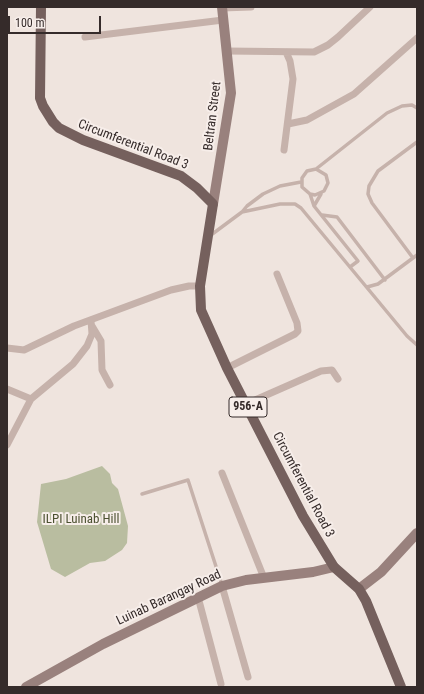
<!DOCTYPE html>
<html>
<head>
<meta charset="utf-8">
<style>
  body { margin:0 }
  #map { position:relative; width:424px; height:694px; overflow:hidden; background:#efe4de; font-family:"Roboto Condensed",sans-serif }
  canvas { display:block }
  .frame { position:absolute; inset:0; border:8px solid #352b2a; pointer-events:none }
  .scale { position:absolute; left:8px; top:16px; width:93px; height:18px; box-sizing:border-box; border:2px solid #352b2a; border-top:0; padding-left:5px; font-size:12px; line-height:14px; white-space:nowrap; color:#352b2a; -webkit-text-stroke:3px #f7eeea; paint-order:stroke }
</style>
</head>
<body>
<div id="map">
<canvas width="424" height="694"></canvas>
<div class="frame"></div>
<div class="scale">100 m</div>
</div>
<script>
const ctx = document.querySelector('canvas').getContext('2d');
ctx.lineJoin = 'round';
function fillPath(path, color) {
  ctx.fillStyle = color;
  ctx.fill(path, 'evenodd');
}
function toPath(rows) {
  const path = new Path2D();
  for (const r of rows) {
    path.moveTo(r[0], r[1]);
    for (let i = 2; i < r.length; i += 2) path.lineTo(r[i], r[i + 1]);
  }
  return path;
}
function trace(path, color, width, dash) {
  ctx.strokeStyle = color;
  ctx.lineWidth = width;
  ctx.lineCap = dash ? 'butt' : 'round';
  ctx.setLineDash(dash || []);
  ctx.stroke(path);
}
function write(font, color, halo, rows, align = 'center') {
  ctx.font = font + ' "Roboto Condensed",sans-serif';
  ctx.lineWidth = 4;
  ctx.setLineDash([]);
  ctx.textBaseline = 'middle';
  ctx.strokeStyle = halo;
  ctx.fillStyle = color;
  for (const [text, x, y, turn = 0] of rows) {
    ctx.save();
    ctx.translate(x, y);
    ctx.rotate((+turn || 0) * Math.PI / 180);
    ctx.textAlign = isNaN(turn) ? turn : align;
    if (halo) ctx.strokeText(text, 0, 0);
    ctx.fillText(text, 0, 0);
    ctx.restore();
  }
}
fillPath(toPath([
  [102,466,110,474,112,483,118,489,128,526,127,543,122,550,105,561,90,563,65,577,51,569,37,522,41,484,66,479]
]), '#b9bda0');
trace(toPath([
  [316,169,326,175,328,183,324,191,315,195,310,194,302,187,302,178,307,171,316,169,387,113,402,106,412,105,417,108],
  [310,194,314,206,358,261,350,267],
  [314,206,321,194],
  [242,212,280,204,295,204,301,208,407,336,417,345],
  [322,215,337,217,385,280],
  [211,235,242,212,247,206,263,194,280,186,301,182],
  [413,258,372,203,368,194,369,186,378,171,417,142],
  [367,287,378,284,417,255],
  [142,494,188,480,222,585]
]), '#c6b2ab', 3.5);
trace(toPath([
  [222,8,251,7],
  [85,37,223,20],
  [227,51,314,52,328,45,338,37,370,7],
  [288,124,307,120,354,94,417,38],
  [284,150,293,79,290,61,286,52],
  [92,326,101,341,102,370,110,385],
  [7,348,24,350,74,326,171,290,189,286,200,286],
  [227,368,295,334,298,331,297,323,277,274],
  [7,389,31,399],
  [246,404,321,371,332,370,338,379],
  [7,445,31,399,73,364,87,346,92,334,91,320],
  [222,473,264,578],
  [222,586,248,677],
  [198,597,221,684]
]), '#c6b2ab', 7);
trace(toPath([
  [213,204,231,93,222,7],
  [359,589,381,572,417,533],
  [26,687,103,644,222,586,246,580,313,572,334,567]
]), '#99817d', 10);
trace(toPath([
  [41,7,40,98,43,106,53,122,59,128,83,140,181,176,197,188,213,204,200,286,201,310,227,368,303,516,334,567,359,589,366,601,401,687]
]), '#75605d', 10);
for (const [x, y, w] of [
  [248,407,38]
]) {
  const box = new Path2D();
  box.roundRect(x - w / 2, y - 10, w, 20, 3);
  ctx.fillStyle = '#f7eeea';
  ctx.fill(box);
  trace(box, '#352b2a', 1);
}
write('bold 12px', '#352b2a', null, [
  ["956-A",248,407]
]);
write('13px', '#352b2a', '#f7eeea', [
  ["Beltran Street",213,116,-83],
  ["Circumferential Road 3",133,145,21],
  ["Circumferential Road 3",303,485,62],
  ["Luinab Barangay Road",169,598,-25]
]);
write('13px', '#4b5030', '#f7eeea', [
  ["ILPI Luinab Hill",81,520]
]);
</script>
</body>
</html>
